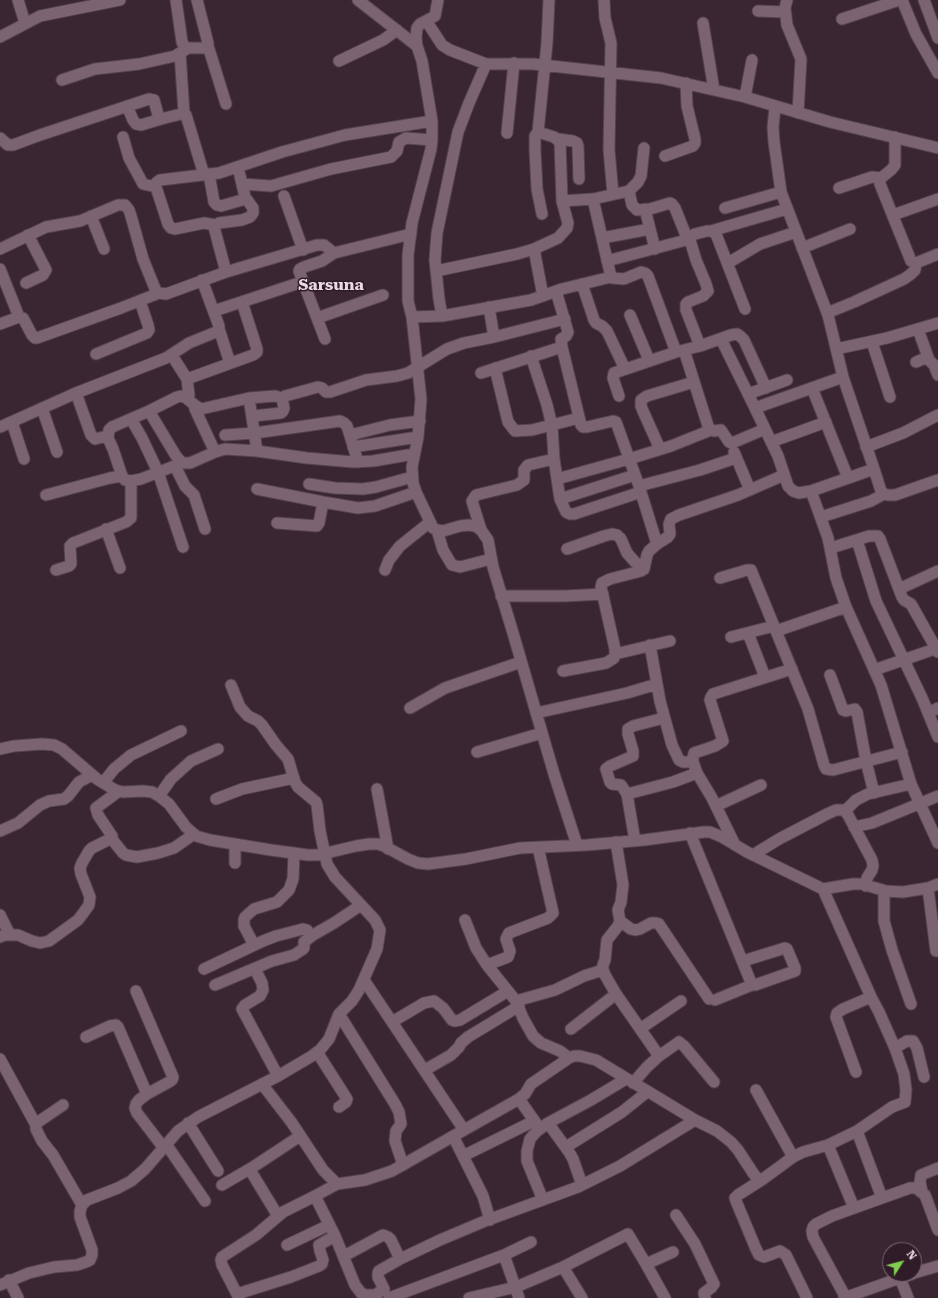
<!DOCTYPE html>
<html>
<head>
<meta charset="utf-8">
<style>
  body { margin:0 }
  #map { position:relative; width:938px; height:1298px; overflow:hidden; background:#3a2532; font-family:"Roboto Serif",serif }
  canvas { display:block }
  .north { position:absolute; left:882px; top:1242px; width:40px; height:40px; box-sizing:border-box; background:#301b28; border:1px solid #7a6873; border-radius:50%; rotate:54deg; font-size:11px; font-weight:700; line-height:16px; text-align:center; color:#e9dbe3 }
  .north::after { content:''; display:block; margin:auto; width:14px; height:18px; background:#7fd052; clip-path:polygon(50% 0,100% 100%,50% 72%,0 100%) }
</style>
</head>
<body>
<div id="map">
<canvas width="938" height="1298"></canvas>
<div class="north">N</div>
</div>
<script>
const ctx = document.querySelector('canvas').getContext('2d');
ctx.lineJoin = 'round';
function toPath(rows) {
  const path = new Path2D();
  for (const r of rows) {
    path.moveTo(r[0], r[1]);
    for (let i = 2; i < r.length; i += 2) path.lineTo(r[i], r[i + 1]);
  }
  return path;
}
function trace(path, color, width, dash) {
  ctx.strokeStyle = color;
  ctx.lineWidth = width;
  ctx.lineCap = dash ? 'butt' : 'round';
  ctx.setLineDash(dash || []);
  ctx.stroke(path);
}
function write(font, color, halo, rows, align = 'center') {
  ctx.font = font + ' "Roboto Serif",serif';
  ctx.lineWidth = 3;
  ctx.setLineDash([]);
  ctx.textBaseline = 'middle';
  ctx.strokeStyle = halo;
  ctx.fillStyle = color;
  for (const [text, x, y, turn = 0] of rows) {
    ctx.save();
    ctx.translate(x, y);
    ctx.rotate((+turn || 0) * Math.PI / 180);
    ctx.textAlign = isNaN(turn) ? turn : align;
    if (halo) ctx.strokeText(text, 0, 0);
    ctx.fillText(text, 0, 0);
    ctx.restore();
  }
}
const minor = toPath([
  [18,0,25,23],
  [176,0,182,42,184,46,188,48,206,48,209,49,226,104],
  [197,0,208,43,208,48],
  [358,0,417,46,422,61,432,121,432,140,431,149,412,223,408,255,408,301,412,317,421,399,418,437,412,467,413,483,416,492,433,528,437,530,443,531,460,526,468,525,475,526,481,530,488,540,493,567,513,633,554,774,577,845],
  [604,0,605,18,611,43,609,150,613,194],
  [787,0,785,8,787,25,801,59,798,113],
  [902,0,916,34,938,73],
  [924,0,938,38],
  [758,11,785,12],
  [842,19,899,0],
  [427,22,442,45,450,50,486,64,533,64,661,78,745,97,830,122,938,148],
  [703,23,714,90],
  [0,37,40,16,120,0],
  [417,46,416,38,417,28,420,24,435,16,438,0],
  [180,53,184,113],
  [339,61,383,40,397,30],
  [62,80,95,69,139,64,175,56,188,48],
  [745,97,752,60],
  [127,106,133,120,136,124,141,125,161,119],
  [775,107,773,127,774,142,781,192,828,315,843,377,874,469,811,491,828,538,836,578,846,607,881,685,911,784,938,843],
  [507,133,514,63],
  [123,137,129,158,143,184,156,187],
  [895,137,895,165,891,170,881,178,880,181,880,184,911,261,916,263,938,254],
  [0,138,8,145,13,145,40,135,149,99,154,100,158,115,161,119,181,114,184,113,186,115,204,175],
  [558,139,573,141,577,143,578,146,579,179],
  [665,156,693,146,695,143,695,139,687,106,686,83],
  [209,174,214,202,217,205,221,206,242,200,245,197,238,167],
  [242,184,271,186,331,169,391,157,397,151,399,142,406,138,432,140],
  [839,188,872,177,881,178],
  [284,196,303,250],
  [593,199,629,191,638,182,641,176,644,148],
  [725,208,781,192],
  [645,209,655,249],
  [542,214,537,189,535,150,535,136,538,132,547,43,549,0],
  [893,215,938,199],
  [91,216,104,249],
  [215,225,204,223,175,229,171,228,168,224,156,187,156,183,160,180,219,173,282,152,345,135,432,121],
  [711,231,787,209],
  [602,238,650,229],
  [802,248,850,229],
  [0,249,46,227,80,221,118,205,125,205,129,210,131,216,143,259,156,291,159,293,166,294,226,272,317,245,324,245,334,253,411,234],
  [534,249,543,296],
  [607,261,690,239,685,233,675,208,672,204,670,203,650,209,637,210,632,205,629,191],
  [728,263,760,244,796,232],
  [0,269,19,317],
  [436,271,517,254,534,249,558,238,567,228,568,223,562,201],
  [226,272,214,227,219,223,242,220,250,217,253,213,253,208,245,197],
  [611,277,612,278,624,279,641,272,645,273,648,276,676,352],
  [26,283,43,275,46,270,28,235],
  [582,284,594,320,596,323,602,326,607,331,625,369],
  [556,291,568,332,566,336,561,339,562,347,581,425,583,427,587,427,613,421,616,422,639,486,657,544],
  [214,311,302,282],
  [827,313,854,302,904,279,911,274,915,270,916,263],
  [630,315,649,360],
  [442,316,531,300,562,289,611,277,593,199,562,201,560,142,554,137,538,132],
  [412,317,442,316,439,299,435,260,437,233,458,132,469,103,486,64],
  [317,318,383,295],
  [0,324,19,317,23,318,32,335,35,338,37,338,121,308,159,293],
  [219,329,230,363],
  [918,329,929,360],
  [494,337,565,319],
  [325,339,299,271,300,269,304,267,322,261,334,253],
  [721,339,755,408,843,377],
  [872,342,890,397],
  [700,346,731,335,737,334,740,336,744,340,766,388],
  [836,349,887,338,938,323],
  [684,350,700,346,686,310,686,304,688,302,703,296,708,291,706,284,696,260,690,240,690,237,695,234,707,231,711,231,716,234,745,309],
  [96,354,147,333,149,330,148,325,140,301],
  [531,356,547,405,552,426,554,459,560,499,566,512,570,514,574,514,641,492],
  [173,357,187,379,189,395,182,396],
  [916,362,923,359,928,359,934,365,938,375],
  [495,368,508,422,515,431,532,430,579,418],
  [481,373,562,347],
  [187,379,253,355,257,352,257,349,242,302],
  [812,388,848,478],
  [76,393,91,435,95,439,103,437,108,438,113,449,122,476,125,480,131,481,141,479,182,463],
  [748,394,787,380],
  [619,396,613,378,614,373,676,352,684,350,709,429,714,431,721,430,729,442,732,443,765,429],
  [249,398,257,451],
  [42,408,57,452],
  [755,408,778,456,788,486,793,491,799,493,811,491],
  [195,409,215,452],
  [149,411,176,456,182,463,190,463,215,452,225,449,257,451,307,458,353,462,373,461,414,454],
  [253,416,281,413,283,411,284,408,282,398,285,396,318,387,322,388,326,392,330,392,366,380,397,376,408,373,447,349,464,343,494,337,489,307],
  [131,419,142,438,158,472,183,547],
  [12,422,24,459],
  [0,427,76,393,166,358,189,343,216,332,219,329,219,326,202,280],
  [225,435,255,433,340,421,344,423,347,426,358,462],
  [350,435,390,425,420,421],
  [108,438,109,430,112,427,149,411,177,397,182,396,186,398,196,406,201,409,249,398,275,396,282,398],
  [771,442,826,422],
  [353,447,418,437],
  [866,447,903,433,938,415],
  [660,449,643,411,641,406,641,400,647,396,694,382],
  [734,452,750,490],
  [175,466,185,486,194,495,205,529],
  [874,469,881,491,884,494,888,495,895,495,938,480],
  [557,479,629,459,671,446,711,430],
  [309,484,335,488,363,489,376,487,412,477],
  [639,486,700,470,736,458],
  [257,489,323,502,358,508,375,506,416,492],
  [46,495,110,478,122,476],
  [560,499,635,475],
  [821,517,871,501,884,494],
  [277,523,317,526,319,523,323,502],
  [106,529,120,568],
  [437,530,443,550,452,565,460,567,491,559],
  [481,530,472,501,476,495,517,485,524,480,524,470,528,465,554,459],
  [857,540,876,601,922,698,938,737],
  [831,548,869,536,878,536,880,539,902,597,904,600,911,604,938,652],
  [567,549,604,536,612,534,617,535,621,539,627,553,635,562,644,569],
  [56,570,69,566,71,564,70,546,73,543,126,522,131,518,131,481],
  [385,570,389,560,400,546,430,522],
  [720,578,747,570,751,570,776,631,846,607],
  [899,589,938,571],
  [501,596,565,596,603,594],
  [776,631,808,709,824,765,826,769,833,770,902,752],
  [748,633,765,677],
  [731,637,774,626],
  [650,645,660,701,672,745,679,760,683,762,693,762],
  [615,654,670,641],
  [874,670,938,648],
  [563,671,606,663,614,658,615,654,615,649,601,587,602,583,610,579,641,571,644,569,647,555,649,551,657,544,668,537,670,534,669,524,671,519,679,515,738,495,784,475],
  [830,675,843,710,846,711,855,709,857,712,866,761,874,793],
  [410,708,445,688,521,662],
  [536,713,627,693,657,684],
  [928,713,938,708],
  [0,749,14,746,42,744,54,745,62,749,97,779,115,790,123,792,143,791,152,792,159,796,169,804,186,827,196,836,210,840,271,850,308,855,318,855,356,846,369,844,378,844,384,846,408,859,418,863,428,864,466,859,520,848,587,845,644,840,704,832,710,832,722,837,747,852,823,889,853,884,862,884,886,891,903,892,928,888,938,884],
  [477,752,542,733],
  [103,783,114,769,131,755,181,731],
  [377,789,388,849],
  [627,794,673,782,697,773],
  [159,796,171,779,191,761,218,749],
  [216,799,242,789,294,778],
  [716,806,761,785],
  [845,811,856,800,868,794,911,784],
  [854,827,872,823,938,796],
  [0,831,18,823,40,805,49,801,64,799,68,796,79,782,92,775],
  [690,833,752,985,755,985,795,971,795,968,787,949,785,948,743,961],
  [111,838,123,853,126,855,137,857,158,853,174,848,194,834],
  [635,841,627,794,621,785,612,784,610,782,606,769,610,766,633,756,633,751,628,734,628,729,633,726,664,718],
  [616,842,623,885,622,893,621,902,618,910,620,921,618,926,607,940,605,960,603,965,603,970,605,975,616,994,659,1056],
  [235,844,235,863],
  [735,845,712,798,697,773,693,762,693,757,694,753,715,746,723,741,710,700,711,697,713,694,792,669],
  [753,855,779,839,827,814,836,810,842,810,845,811,848,815,872,860,873,866,872,870,867,878,866,886],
  [928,888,936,951],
  [823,889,871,997,879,1012,895,1048,904,1074,906,1090,905,1102,892,1107,857,1131],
  [886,891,884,896,884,921,892,950,911,1004],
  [0,915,10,935],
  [465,920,476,948,487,965,516,1001,523,1018,533,1036,541,1043,560,1051,569,1058],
  [620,921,631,929,635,930,640,929,651,923,656,923,659,924,709,999],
  [0,937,5,935,18,935,32,941,40,943,49,941,78,920,84,912,89,905,90,897,81,874,80,868,82,863,89,851,92,848,110,839,112,836,98,815,96,808,119,791],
  [254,945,244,926,244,920,245,917,254,909,277,902,289,890,293,879,294,853],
  [487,965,508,957,510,951,506,939,509,933,548,918,553,913,538,847],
  [204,969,263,941,276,936,303,929,307,930,310,935,313,935,334,923,361,905],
  [255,969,262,983,263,990,260,996,245,1005,242,1009,278,1076],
  [215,985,272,961,294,955,303,949,304,948,304,942,313,935],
  [136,991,173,1077,172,1080,169,1082,147,1094,139,1100,136,1104,135,1108,137,1113,163,1147],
  [715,1000,752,985],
  [516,1001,555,990,584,976,603,970],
  [339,1014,395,1104,399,1112,401,1124,396,1131,395,1141,403,1165],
  [392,1022,424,1003,434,1001,443,1008,452,1020,455,1021,460,1020,508,991],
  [571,1029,616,994],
  [640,1029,681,1001],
  [86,1037,110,1026,116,1025,118,1027,147,1094],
  [895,1048,907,1041,913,1041,917,1048,924,1077],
  [317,1052,347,1099,346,1102,339,1107],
  [0,1059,36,1125],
  [425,1070,451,1055,459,1047,461,1043,468,1037,519,1006],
  [856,1072,836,1017,837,1013,843,1009,871,997],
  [633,1083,647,1067,659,1056,679,1042,684,1046,714,1082],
  [262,1084,292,1123,323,1170,337,1184,315,1196,335,1236,355,1285,361,1293,366,1295,375,1295,376,1298],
  [756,1090,793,1157],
  [519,1099,538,1126],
  [63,1105,38,1122,36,1125,36,1129,42,1141,53,1155,82,1205],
  [188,1123,218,1171],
  [548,1123,569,1152,573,1159,582,1185],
  [464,1130,519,1099,525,1094,531,1084,569,1058,574,1056,580,1056,596,1060,695,1120,717,1131,731,1142,738,1150,753,1173,756,1177,759,1179,763,1179,793,1157,803,1152,828,1145,857,1131,882,1198],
  [453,1136,483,1196,490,1220],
  [166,1144,205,1201],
  [828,1145,854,1208],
  [566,1147,622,1112,647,1092],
  [463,1156,534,1121],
  [250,1170,278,1216],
  [763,1179,738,1195,735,1198,736,1201,756,1249,759,1255,764,1257,780,1251,786,1255,807,1298],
  [337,1184,365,1180,392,1171,464,1130,364,980],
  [222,1185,253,1167,300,1136],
  [922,1192,920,1182,921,1175,938,1168],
  [543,1200,527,1161,527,1151,530,1139,537,1131,548,1123,591,1100,626,1079],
  [676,1215,695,1244,714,1284,712,1287,704,1293,705,1298],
  [287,1245,329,1225],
  [344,1256,383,1235,388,1237,391,1240,400,1259],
  [646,1264,665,1298],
  [914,1273,938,1266],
  [9,1280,18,1298],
  [0,1285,29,1273,54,1267,77,1265,86,1262,90,1260,92,1255,92,1250,80,1217,80,1211,82,1205,87,1200,118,1188,131,1181,145,1169,178,1131,198,1117,278,1076,312,1056,320,1050,329,1039,339,1014,352,1001,359,990,377,949,380,930,375,920,335,877,327,864,320,831,317,805,316,802,298,787,295,782,288,759,276,745,262,725,258,721,248,716,240,707,231,685],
  [237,1294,291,1277,319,1266,322,1264,323,1260,320,1251,319,1245,335,1236],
  [375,1295,384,1289,378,1277,378,1273,379,1271,400,1259,440,1240,485,1221,578,1187,620,1166,695,1120],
  [239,1298,222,1265,221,1260,222,1257,256,1235,283,1212,315,1196],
  [389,1298,504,1255],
  [469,1298,516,1287,563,1267],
  [519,1298,504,1255,531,1242],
  [582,1298,563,1267,628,1234,646,1264,673,1252],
  [844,1298,900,1278],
  [846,1298,813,1237,812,1231,813,1227,816,1224,832,1216,882,1198,910,1188,916,1188,925,1195,938,1230],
  [908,1298,900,1278,912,1274]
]);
trace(minor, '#55434e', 13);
trace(minor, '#7c6372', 11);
write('bold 16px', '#e9dbe3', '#301b28', [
  ["Sarsuna",331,285]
]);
</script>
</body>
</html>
